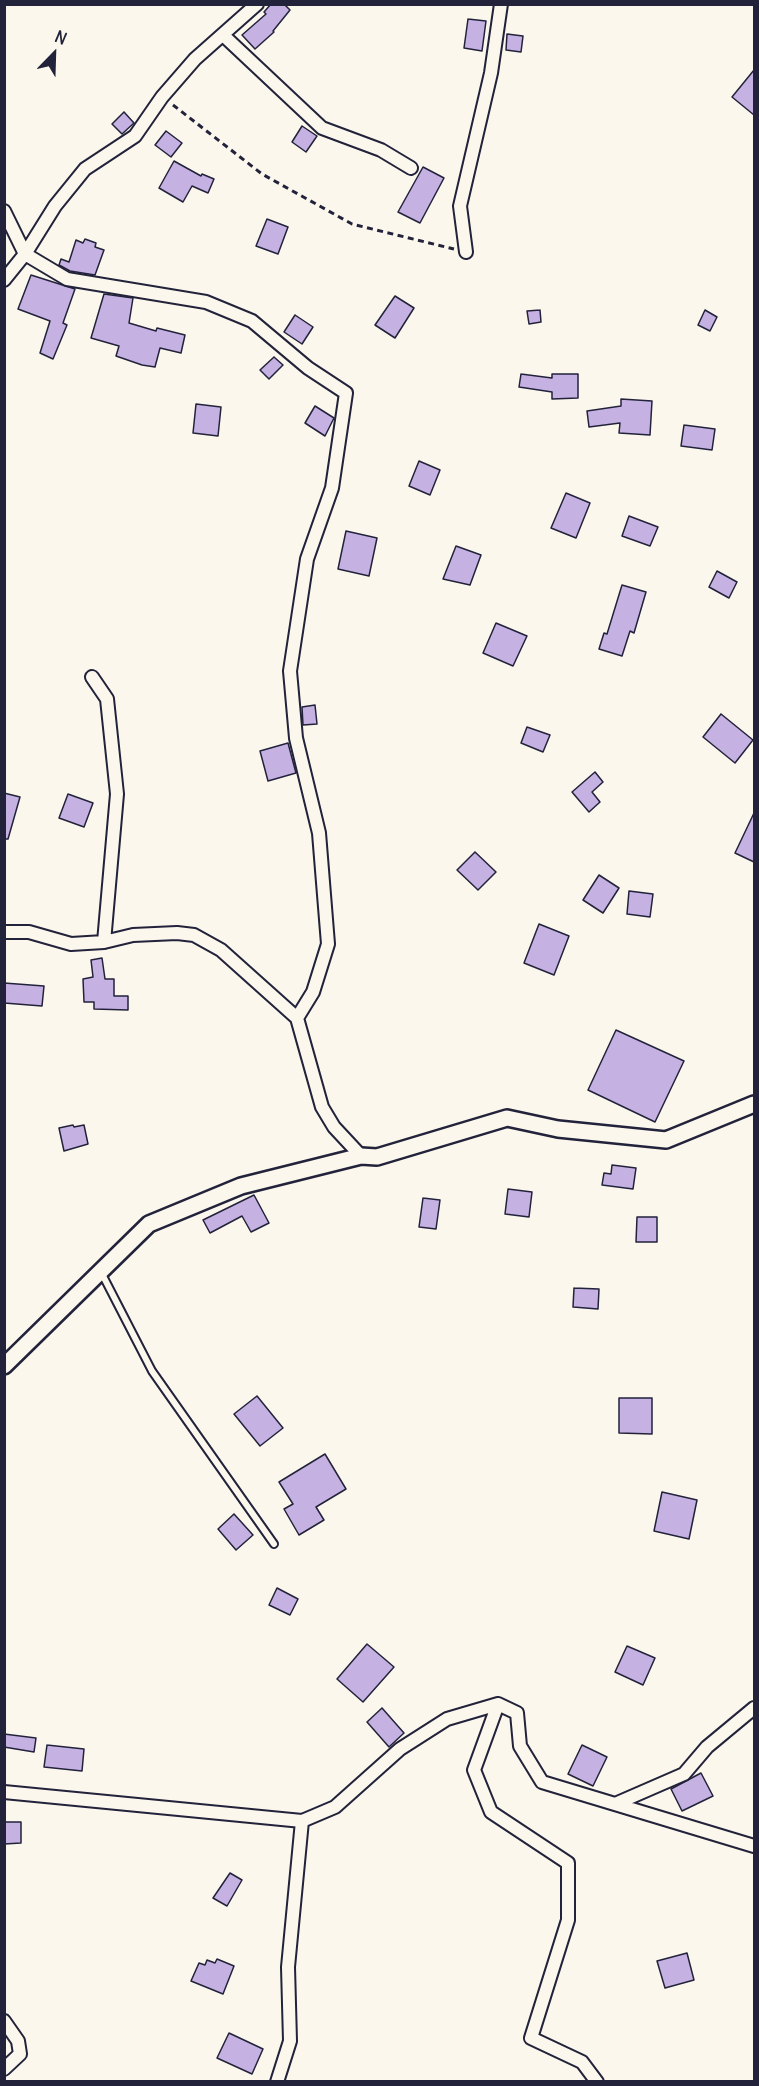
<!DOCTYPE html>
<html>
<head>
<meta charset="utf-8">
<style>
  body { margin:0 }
  #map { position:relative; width:759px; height:2086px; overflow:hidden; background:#fbf7ec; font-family:Delius,sans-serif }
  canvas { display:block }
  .frame { position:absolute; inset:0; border:6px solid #22223b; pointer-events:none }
  .north { position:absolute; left:24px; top:24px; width:60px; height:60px; -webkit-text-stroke:4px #fbf7ec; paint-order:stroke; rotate:23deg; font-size:16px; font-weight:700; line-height:24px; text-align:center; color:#22223b }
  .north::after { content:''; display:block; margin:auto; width:21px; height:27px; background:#22223b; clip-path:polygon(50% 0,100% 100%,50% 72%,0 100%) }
</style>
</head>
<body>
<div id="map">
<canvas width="759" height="2086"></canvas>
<div class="frame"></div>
<div class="north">N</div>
</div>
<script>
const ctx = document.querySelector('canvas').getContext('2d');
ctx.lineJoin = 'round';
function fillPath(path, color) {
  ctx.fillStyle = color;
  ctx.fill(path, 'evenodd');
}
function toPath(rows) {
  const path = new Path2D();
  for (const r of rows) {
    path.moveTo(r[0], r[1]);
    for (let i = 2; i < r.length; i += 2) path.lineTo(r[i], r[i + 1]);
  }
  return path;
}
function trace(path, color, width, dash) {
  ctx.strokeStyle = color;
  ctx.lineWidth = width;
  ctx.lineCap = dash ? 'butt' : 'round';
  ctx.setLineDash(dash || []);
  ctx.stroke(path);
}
const building = toPath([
  [271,4,284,4,290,10,273,31,274,32,255,49,242,35,266,14,264,12,271,4],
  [468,19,486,21,482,51,464,48,468,19],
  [507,34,523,36,521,52,506,50,507,34],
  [754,70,754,115,732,97,754,70],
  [124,112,134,123,122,134,112,124,124,112],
  [302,126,317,136,306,152,292,142,302,126],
  [166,131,182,143,171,157,155,145,166,131],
  [174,161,201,176,202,174,214,179,208,193,192,186,183,202,159,188,174,161],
  [423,167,444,178,420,223,398,212,423,167],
  [267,219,288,227,278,254,256,246,267,219],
  [85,239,96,243,95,247,104,250,95,275,70,271,59,265,61,259,69,262,76,240,83,243,85,239],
  [31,275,75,289,63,323,67,325,53,359,40,353,50,321,18,309,31,275],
  [104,294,133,298,129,323,156,331,157,328,185,335,181,353,160,348,155,367,142,365,116,356,119,346,91,338,104,294],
  [395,296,414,308,395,338,375,325,395,296],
  [540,310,541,322,529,324,527,311,540,310],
  [705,310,717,317,710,331,698,325,705,310],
  [295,315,313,327,302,344,284,332,295,315],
  [274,357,283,365,269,379,260,370,274,357],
  [521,374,552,378,552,374,578,374,578,398,552,399,552,392,519,387,521,374],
  [621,399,652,401,650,435,619,433,620,423,589,427,587,411,621,406,621,399],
  [196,404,221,407,218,436,193,433,196,404],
  [315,406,334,418,325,436,305,423,315,406],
  [684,425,715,429,712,450,681,446,684,425],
  [419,461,440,470,430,495,409,486,419,461],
  [566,493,590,503,576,538,551,528,566,493],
  [629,516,658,527,650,546,622,536,629,516],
  [346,531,377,538,369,576,338,569,346,531],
  [456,546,481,555,470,585,443,579,456,546],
  [717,571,737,582,729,598,709,587,717,571],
  [622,585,646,592,634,633,630,631,622,656,599,649,604,633,607,634,622,585],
  [496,623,527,636,513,666,483,653,496,623],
  [315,705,317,724,303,725,302,707,315,705],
  [721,714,753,740,735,763,703,737,721,714],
  [527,727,550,735,543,752,521,743,527,727],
  [288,743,296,773,268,781,260,751,288,743],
  [595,772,603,782,592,792,600,802,589,812,572,792,595,772],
  [4,793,20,797,8,839,4,839,4,793],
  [68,794,93,803,84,827,59,818,68,794],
  [754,813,754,862,735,853,754,813],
  [475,852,496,872,478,890,457,870,475,852],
  [599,875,619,888,603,913,583,900,599,875],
  [629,891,653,894,650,917,627,914,629,891],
  [539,924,569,936,554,975,524,963,539,924],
  [102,958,105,979,114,979,114,996,128,996,128,1010,94,1009,94,1002,84,1002,83,979,93,977,91,960,102,958],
  [4,983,44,986,42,1006,4,1003,4,983],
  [616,1030,684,1061,655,1122,588,1090,616,1030],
  [73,1125,74,1127,84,1125,88,1144,64,1151,59,1128,73,1125],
  [612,1165,636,1168,633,1189,602,1185,604,1173,611,1174,612,1165],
  [508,1189,532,1192,529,1217,505,1214,508,1189],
  [254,1195,269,1223,251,1232,242,1216,210,1233,203,1220,254,1195],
  [423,1198,440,1200,436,1229,419,1227,423,1198],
  [637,1217,657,1217,657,1242,636,1242,637,1217],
  [574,1288,599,1289,598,1309,573,1307,574,1288],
  [257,1396,283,1428,260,1446,234,1414,257,1396],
  [619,1398,652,1398,652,1434,619,1433,619,1398],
  [325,1454,346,1489,316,1507,324,1520,299,1535,284,1509,293,1504,279,1482,325,1454],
  [662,1492,697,1500,689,1539,654,1531,662,1492],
  [234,1514,253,1535,236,1550,218,1529,234,1514],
  [277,1588,298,1599,290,1615,269,1605,277,1588],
  [367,1644,394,1667,363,1702,337,1679,367,1644],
  [627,1646,655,1658,643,1685,615,1672,627,1646],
  [382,1708,404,1733,389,1747,367,1722,382,1708],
  [4,1734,36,1738,34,1752,4,1747,4,1734],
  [47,1745,84,1749,82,1771,44,1767,47,1745],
  [582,1745,607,1757,593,1786,568,1774,582,1745],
  [701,1773,713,1796,682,1811,671,1789,701,1773],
  [4,1822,21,1822,21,1843,4,1844,4,1822],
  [230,1873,242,1880,227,1906,213,1898,230,1873],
  [687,1953,694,1980,665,1988,657,1961,687,1953],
  [217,1959,234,1966,223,1994,191,1981,199,1963,205,1965,207,1960,215,1963,217,1959],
  [229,2033,263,2049,252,2074,217,2058,229,2033]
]);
fillPath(building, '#c5b2e2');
trace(building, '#22223b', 1.5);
const service = toPath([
  [101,1272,152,1371,274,1544]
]);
const minor = toPath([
  [223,35,322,128,381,150,411,168],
  [4,211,25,254,67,279,206,302,252,321,308,368,346,393,332,488,307,559,290,671,296,738,319,833,328,944,313,992,297,1018],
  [466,252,460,206,491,73,501,4],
  [4,280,25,254,55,206,85,169,135,136,162,97,195,59,257,4],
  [92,677,107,699,117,794,104,942],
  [4,932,29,932,71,944,104,942,133,935,177,933,194,935,221,950,297,1018,322,1107,334,1127,361,1156],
  [498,1704,474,1770,491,1812,568,1863,568,1920,531,2038,582,2062,597,2082],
  [4,1792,302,1821,335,1807,400,1749,447,1719,498,1704,517,1713,520,1746,542,1782,754,1846],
  [615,1804,684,1774,707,1747,754,1708],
  [4,2021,18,2041,20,2054,4,2069],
  [277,2082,290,2041,288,1967,302,1821]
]);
const tertiary = toPath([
  [4,1366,149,1224,241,1186,361,1156,377,1157,507,1118,558,1129,666,1140,754,1104]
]);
trace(service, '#22223b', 10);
trace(minor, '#22223b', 16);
trace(tertiary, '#22223b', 20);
trace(toPath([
  [173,105,262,174,352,224,454,249]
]), '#22223b', 3, [6, 4.5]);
trace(service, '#fbf7ec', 6);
trace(minor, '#fbf7ec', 12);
trace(tertiary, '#fbf7ec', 15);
</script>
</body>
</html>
